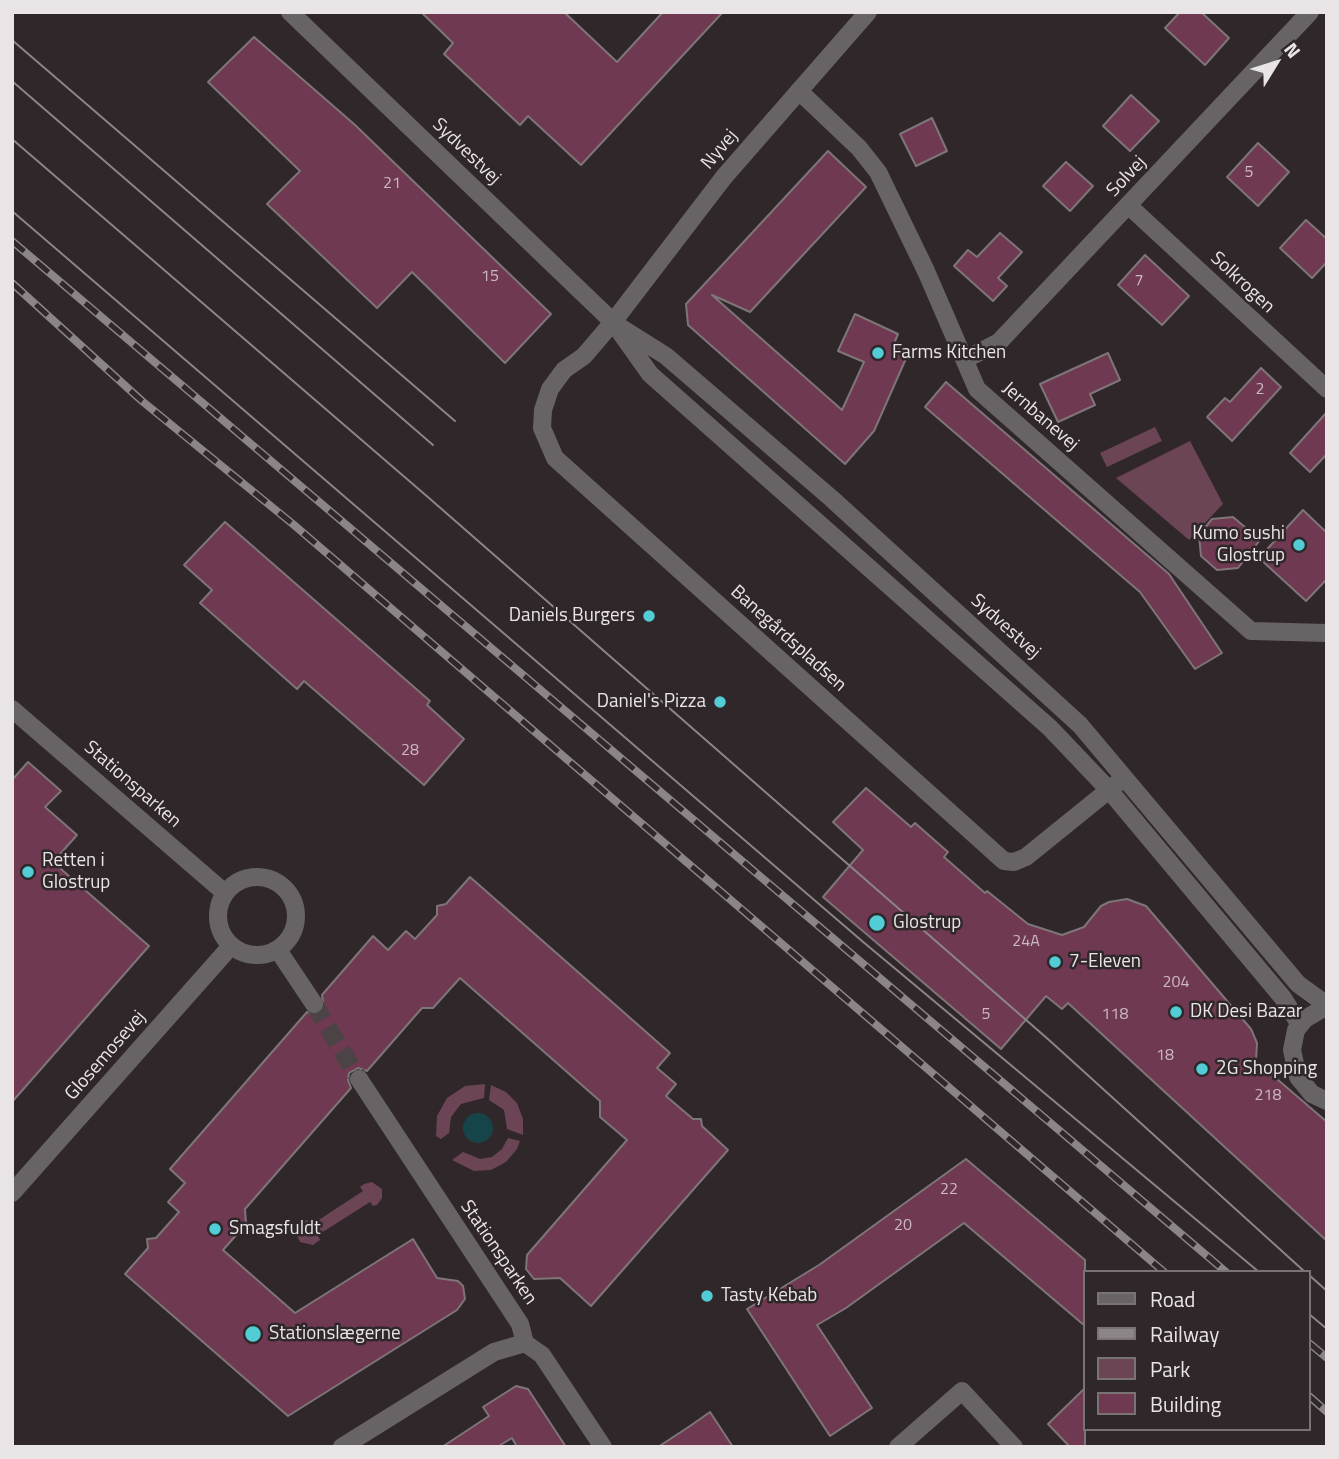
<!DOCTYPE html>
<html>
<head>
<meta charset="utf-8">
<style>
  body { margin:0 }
  #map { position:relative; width:1339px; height:1459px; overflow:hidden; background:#2f272a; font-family:"Titillium Web",sans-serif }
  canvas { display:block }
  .frame { position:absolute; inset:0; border:14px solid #e9e4e6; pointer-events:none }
  .legend { position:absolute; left:1083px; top:1270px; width:228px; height:161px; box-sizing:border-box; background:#2f272a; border:2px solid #797375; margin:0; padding:9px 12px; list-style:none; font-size:21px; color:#e9e4e6 }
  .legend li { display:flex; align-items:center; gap:14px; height:35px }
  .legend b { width:35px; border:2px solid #797375 }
  .north { position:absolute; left:1241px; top:28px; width:70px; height:70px; -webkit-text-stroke:5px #2f272a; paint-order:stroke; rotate:52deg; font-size:19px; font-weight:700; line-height:28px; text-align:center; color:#e9e4e6 }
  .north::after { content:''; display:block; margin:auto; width:24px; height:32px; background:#e9e4e6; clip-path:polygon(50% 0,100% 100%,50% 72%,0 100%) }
</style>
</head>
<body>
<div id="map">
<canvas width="1339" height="1459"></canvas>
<div class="frame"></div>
<ul class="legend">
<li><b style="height:9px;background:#686465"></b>Road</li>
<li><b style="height:9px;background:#8b8587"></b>Railway</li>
<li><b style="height:19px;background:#6b4555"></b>Park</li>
<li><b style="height:19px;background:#703952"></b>Building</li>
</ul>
<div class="north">N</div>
</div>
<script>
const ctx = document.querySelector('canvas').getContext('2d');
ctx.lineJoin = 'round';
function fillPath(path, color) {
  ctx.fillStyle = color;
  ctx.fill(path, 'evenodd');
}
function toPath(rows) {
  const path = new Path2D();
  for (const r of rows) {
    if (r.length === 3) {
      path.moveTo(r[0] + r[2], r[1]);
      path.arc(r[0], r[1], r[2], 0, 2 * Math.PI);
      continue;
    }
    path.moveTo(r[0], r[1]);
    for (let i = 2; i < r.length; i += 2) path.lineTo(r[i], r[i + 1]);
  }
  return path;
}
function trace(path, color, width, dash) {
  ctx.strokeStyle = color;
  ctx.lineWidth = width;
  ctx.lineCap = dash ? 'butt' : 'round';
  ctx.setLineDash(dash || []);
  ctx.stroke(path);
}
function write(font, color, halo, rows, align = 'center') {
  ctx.font = font + ' "Titillium Web",sans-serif';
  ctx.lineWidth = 5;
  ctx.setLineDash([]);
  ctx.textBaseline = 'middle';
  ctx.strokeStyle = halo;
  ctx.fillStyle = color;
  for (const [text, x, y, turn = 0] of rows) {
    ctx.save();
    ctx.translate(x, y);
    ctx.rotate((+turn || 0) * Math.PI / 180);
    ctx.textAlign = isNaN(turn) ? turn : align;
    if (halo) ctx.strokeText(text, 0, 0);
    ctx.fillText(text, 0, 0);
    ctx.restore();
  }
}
fillPath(toPath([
  [1155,427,1162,441,1107,467,1100,453],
  [1190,441,1223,504,1189,540,1116,478],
  [485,1084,484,1098,461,1104,451,1117,449,1133,441,1139,436,1136,437,1116,447,1098,465,1086],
  [491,1085,506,1092,517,1103,523,1119,523,1135,507,1129,504,1110,489,1100],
  [508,1138,520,1141,517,1149,506,1162,491,1170,474,1171,452,1160,463,1152,480,1159,492,1157,502,1149],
  [372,1182,382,1189,382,1198,377,1205,373,1206,370,1202,318,1235,320,1240,313,1245,300,1242,296,1234,303,1222,307,1220,311,1225,363,1191,360,1187,364,1184]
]), '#6b4555');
fillPath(toPath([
  [478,1128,15]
]), '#164549');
const building = toPath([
  [421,12,564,12,617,62,663,12,723,12,581,165,528,116,520,125,444,54,453,43,421,12],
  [1180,12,1201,12,1229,38,1205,65,1165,28,1180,12],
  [254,37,354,124,551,314,505,363,412,272,377,308,267,204,300,171,208,82,254,37],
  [1131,95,1159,121,1130,151,1103,126,1131,95],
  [932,118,947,151,916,166,900,134,932,118],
  [1258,143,1289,172,1258,206,1227,177,1258,143],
  [828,151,866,187,750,312,712,295,842,410,864,362,838,351,855,314,898,334,893,346,908,354,874,431,845,464,688,325,686,304,828,151],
  [1066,162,1093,186,1070,211,1043,186,1066,162],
  [1306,220,1327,239,1327,262,1312,278,1280,248,1306,220],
  [1000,233,1022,252,998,278,1007,286,993,301,954,266,968,250,977,257,1000,233],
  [1145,255,1189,296,1162,325,1118,285,1145,255],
  [1108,353,1120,380,1090,394,1095,405,1058,422,1040,384,1108,353],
  [1261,368,1281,387,1232,441,1207,417,1225,398,1230,402,1261,368],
  [946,382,1169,574,1222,653,1195,669,1140,592,925,407,946,382],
  [1327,412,1327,454,1310,472,1290,453,1327,412],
  [1303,510,1327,533,1327,579,1306,601,1259,558,1303,510],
  [1233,517,1260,540,1238,568,1217,570,1201,556,1199,535,1212,519,1233,517],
  [225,522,430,701,427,705,464,739,424,785,304,681,297,689,200,603,212,590,184,565,225,522],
  [28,762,61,791,45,807,77,835,53,862,149,946,12,1102,12,780,28,762],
  [866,788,911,827,915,823,948,852,944,857,985,893,987,891,1028,924,1062,935,1084,927,1101,906,1109,902,1127,899,1146,906,1251,1029,1257,1043,1256,1061,1327,1122,1327,1241,1068,1003,1062,1009,1046,996,1001,1049,823,897,863,850,833,822,866,788],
  [470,877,670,1053,657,1068,676,1084,666,1096,693,1119,701,1119,702,1126,728,1150,591,1306,560,1278,534,1279,526,1269,527,1255,627,1140,600,1117,600,1101,460,978,433,1008,422,1008,367,1071,358,1068,349,1073,348,1080,351,1088,245,1209,246,1224,223,1250,295,1313,413,1239,437,1278,458,1281,463,1286,465,1299,457,1310,288,1416,125,1274,148,1248,147,1239,156,1238,179,1212,168,1202,185,1183,170,1169,307,1012,315,1015,324,1010,322,995,373,936,388,950,406,931,415,939,437,915,437,906,446,904,470,877],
  [966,1159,1085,1260,1085,1326,964,1223,846,1308,817,1325,872,1408,830,1436,747,1309,819,1265,966,1159],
  [516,1386,528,1389,566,1447,517,1447,512,1438,497,1447,442,1447,489,1416,483,1407,516,1386],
  [1085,1388,1085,1447,1070,1447,1048,1424,1085,1388],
  [710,1412,733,1447,658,1447,690,1426,710,1412]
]);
fillPath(building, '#703952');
trace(building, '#7e7578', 2);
trace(toPath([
  [314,1004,359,1079]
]), '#4b4346', 18, [18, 9]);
trace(toPath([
  [799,91,859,148,878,172,926,271,977,389,1251,631,1327,633],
  [1129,206,1327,389],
  [613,322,584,356,564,370,550,389,543,410,542,428,555,458,565,467,1004,861,1014,862,1026,857,1120,781],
  [966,359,999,342,1310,12],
  [12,1193,231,946],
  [342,1447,494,1352,525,1343],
  [898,1447,962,1391,1014,1447]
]), '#686465', 18);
trace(toPath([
  [290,12,613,322,650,374,1050,728,1109,790,1283,998,1300,1025],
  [613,322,724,177,868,12],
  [620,327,666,356,831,498,1080,725,1298,984,1327,1005],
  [12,709,225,893],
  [257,916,39],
  [278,950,314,1004],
  [1327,1006,1305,1019,1296,1030,1292,1050,1298,1077,1312,1094,1327,1101],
  [359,1079,520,1324,525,1343,542,1355,603,1447]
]), '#686465', 18);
trace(toPath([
  [12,40,455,421],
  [12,81,433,445],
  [12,139,429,498,1049,1040,1305,1272],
  [12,211,862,941,1259,1272],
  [1309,1275,1327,1291],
  [1309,1314,1327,1329]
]), '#8b8587', 2);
const rail = toPath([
  [12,241,1226,1272],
  [12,283,142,401,294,525,1164,1272],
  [1309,1343,1327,1358],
  [1309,1396,1327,1412]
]);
trace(rail, '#8b8587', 8);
trace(rail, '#2f272a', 5, [16]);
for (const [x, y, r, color] of [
  [878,353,7,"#52ccd5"],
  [1299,545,7,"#52ccd5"],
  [649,616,7,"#52ccd5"],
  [720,702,7,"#52ccd5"],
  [28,872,7,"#52ccd5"],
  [877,923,9,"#52ccd5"],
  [1055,962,7,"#52ccd5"],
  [1176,1012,7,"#52ccd5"],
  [1202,1069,7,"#52ccd5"],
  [215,1229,7,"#52ccd5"],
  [707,1296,7,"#52ccd5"],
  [253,1334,9,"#52ccd5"]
]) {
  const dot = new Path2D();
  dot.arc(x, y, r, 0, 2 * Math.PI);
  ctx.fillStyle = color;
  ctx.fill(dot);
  trace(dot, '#2f272a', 2.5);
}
write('16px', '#cbb9c1', null, [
  ["5",1249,173],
  ["21",392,184],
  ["15",490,277],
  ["7",1139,281],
  ["2",1260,390],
  ["28",410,751],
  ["24A",1026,942],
  ["204",1176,983],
  ["5",986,1015],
  ["118",1115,1015],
  ["18",1165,1056],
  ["218",1268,1096],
  ["22",949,1190],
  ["20",903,1226]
]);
write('19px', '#e9e4e6', '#2f272a', [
  ["Nyvej",720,150,-50],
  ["Sydvestvej",466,152,44],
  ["Solvej",1127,177,-47],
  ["Solkrogen",1242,283,43],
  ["Jernbanevej",1040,417,41],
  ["Sydvestvej",1005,627,42],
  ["Banegårdspladsen",788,639,42],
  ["Stationsparken",132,785,41],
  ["Glosemosevej",106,1056,-49],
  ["Stationsparken",498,1253,56]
]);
write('19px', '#e9e4e6', '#2f272a', [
  ["Farms Kitchen",892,353],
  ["Kumo sushi",1285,534,"right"],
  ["Glostrup",1285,556,"right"],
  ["Daniels Burgers",635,616,"right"],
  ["Daniel's Pizza",706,702,"right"],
  ["Retten i",42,861],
  ["Glostrup",42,883],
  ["Glostrup",893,923],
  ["7-Eleven",1069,962],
  ["DK Desi Bazar",1190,1012],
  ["2G Shopping",1216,1069],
  ["Smagsfuldt",229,1229],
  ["Tasty Kebab",721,1296],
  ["Stationslægerne",269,1334]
], 'left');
</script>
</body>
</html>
